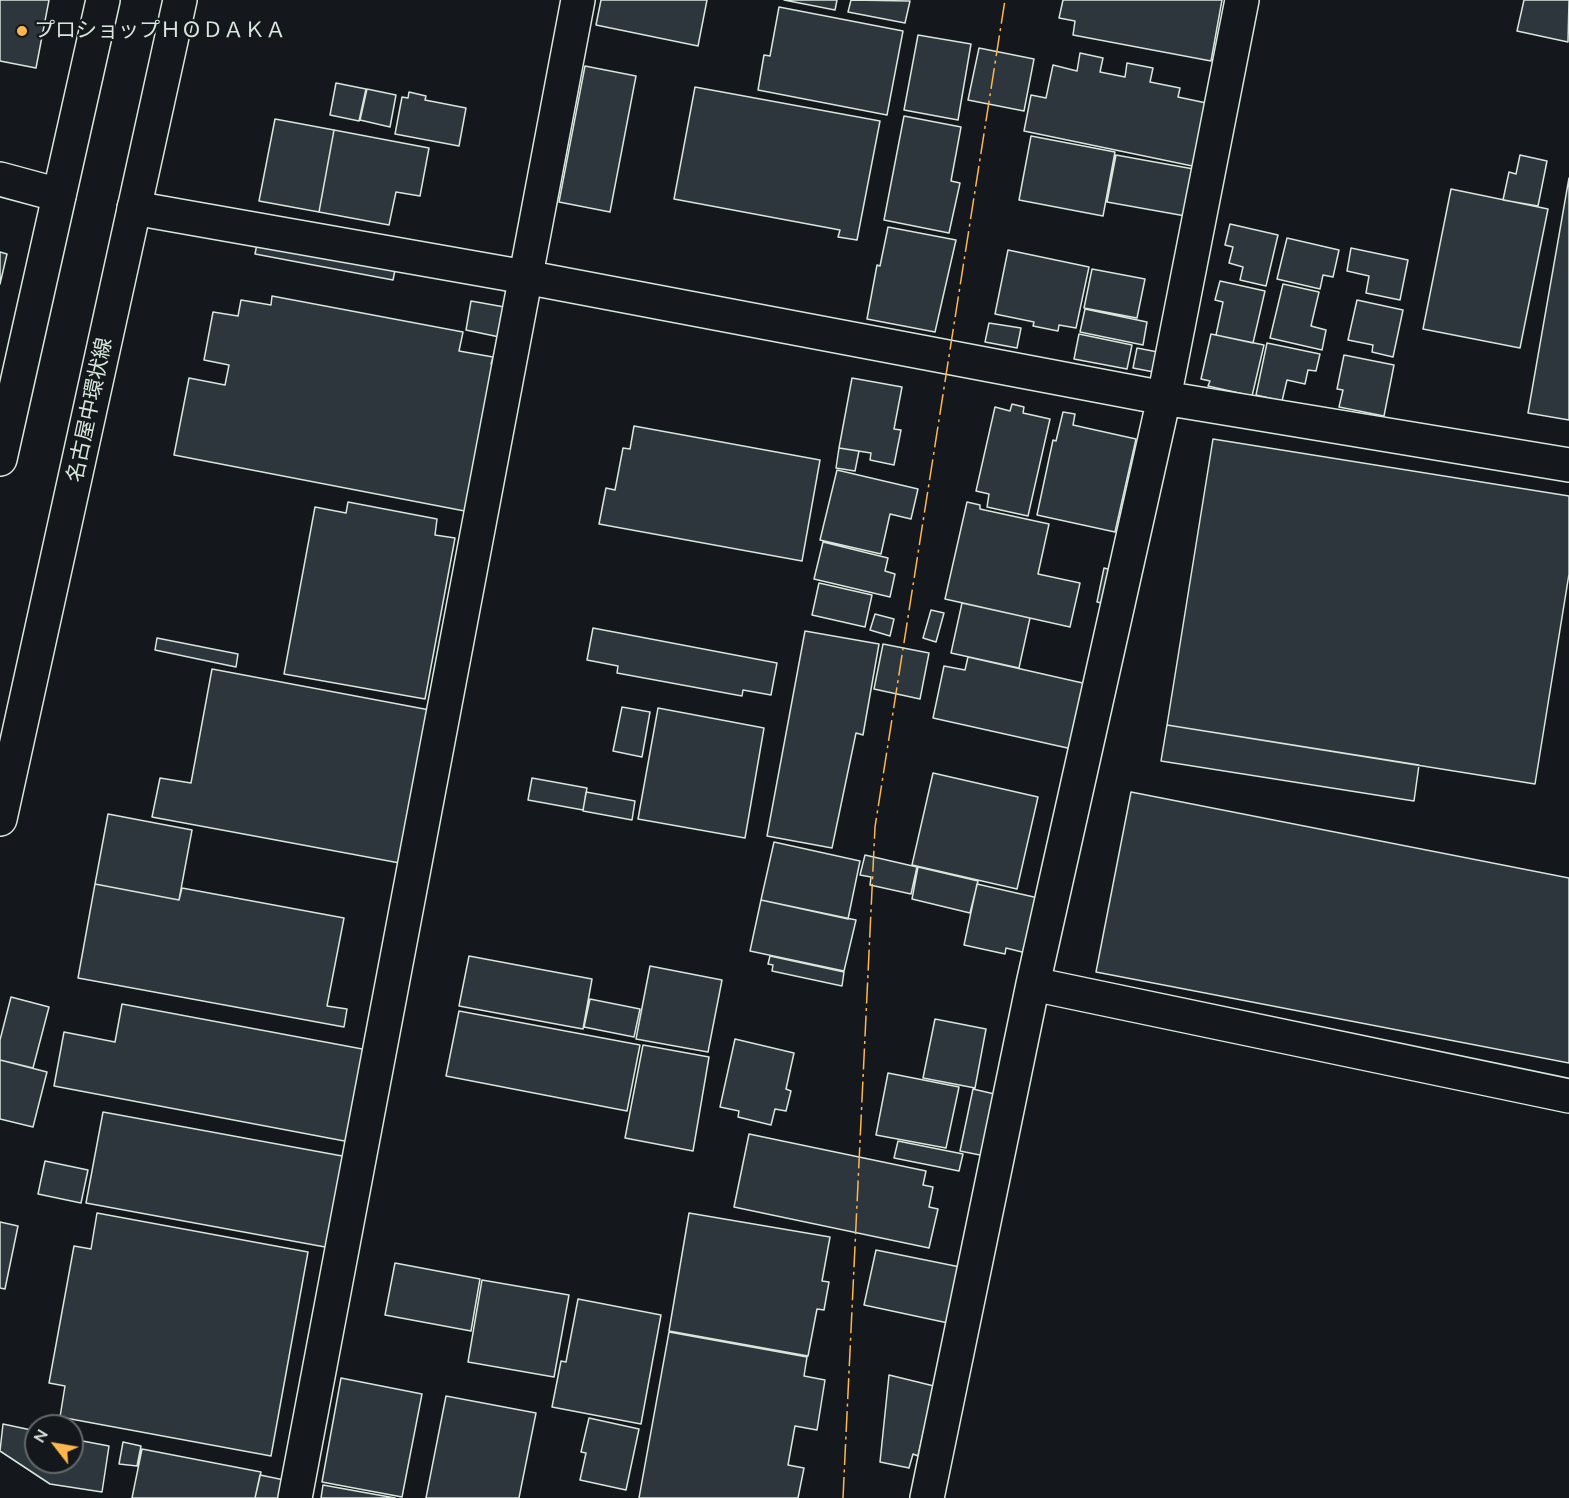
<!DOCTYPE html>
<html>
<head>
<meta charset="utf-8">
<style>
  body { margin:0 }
  #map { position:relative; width:1569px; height:1498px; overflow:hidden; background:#14181c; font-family:Mulish,sans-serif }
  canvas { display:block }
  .north { position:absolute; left:24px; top:1414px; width:60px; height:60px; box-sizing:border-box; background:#14181c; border:2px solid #626a69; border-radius:50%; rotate:301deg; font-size:16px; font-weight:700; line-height:24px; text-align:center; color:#d8e6dc }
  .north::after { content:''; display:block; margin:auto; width:21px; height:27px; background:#ffb74d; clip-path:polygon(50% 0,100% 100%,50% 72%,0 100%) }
</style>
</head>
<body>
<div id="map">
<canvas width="1569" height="1498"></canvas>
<div class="north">N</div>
</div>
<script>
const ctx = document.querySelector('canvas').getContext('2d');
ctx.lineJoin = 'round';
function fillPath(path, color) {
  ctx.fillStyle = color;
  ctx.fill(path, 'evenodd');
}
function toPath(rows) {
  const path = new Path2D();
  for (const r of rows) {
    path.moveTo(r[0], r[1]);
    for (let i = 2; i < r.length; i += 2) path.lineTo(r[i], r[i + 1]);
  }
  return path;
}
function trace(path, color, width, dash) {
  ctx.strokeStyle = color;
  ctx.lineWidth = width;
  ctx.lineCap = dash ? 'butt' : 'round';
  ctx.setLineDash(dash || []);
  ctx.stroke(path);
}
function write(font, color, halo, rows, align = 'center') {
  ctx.font = font + ' Mulish,"Noto Sans JP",sans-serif';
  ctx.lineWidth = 4.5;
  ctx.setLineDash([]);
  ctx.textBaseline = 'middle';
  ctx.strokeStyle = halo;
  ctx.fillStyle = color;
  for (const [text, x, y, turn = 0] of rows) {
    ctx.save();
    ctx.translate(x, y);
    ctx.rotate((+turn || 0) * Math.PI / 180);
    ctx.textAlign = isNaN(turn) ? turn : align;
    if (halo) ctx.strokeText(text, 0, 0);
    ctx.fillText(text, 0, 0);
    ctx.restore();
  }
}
const building = toPath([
  [0,0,49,0,36,68,0,61,0,0],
  [601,0,707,0,698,46,596,25,601,0],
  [784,0,837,0,835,10,784,0],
  [851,0,910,1,905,23,848,12,851,0],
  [1063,0,1222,0,1211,61,1073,35,1075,21,1059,18,1063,0],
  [1524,0,1569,0,1568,42,1517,31,1524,0],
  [779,7,903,31,887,115,758,90,764,55,770,56,779,7],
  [918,35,971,44,958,120,904,110,918,35],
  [979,48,1034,59,1024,111,968,100,979,48],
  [1080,53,1103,58,1100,72,1125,77,1127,63,1153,68,1150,82,1180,88,1178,97,1211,104,1202,168,1024,131,1031,95,1046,98,1053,65,1077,71,1080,53],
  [585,66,636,76,610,212,559,202,585,66],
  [336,83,366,89,359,121,330,115,336,83],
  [695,87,880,121,857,240,838,237,840,230,674,199,695,87],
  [367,89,396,95,390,127,360,120,367,89],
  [409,92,426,96,425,100,466,108,459,146,395,134,402,97,408,98,409,92],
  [904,116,961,127,951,181,960,183,949,233,884,220,904,116],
  [275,119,334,130,319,212,259,201,275,119],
  [334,130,429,148,420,196,396,192,389,225,319,212,334,130],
  [1031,136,1115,152,1103,216,1019,200,1031,136],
  [1116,155,1199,170,1191,217,1107,202,1116,155],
  [1520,155,1547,161,1538,206,1503,200,1509,172,1516,174,1520,155],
  [1569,178,1569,420,1528,413,1569,178],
  [1451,189,1548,209,1520,348,1423,329,1451,189],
  [1230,224,1278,235,1266,286,1240,280,1243,267,1229,263,1233,247,1225,245,1230,224],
  [888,227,956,240,935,332,867,319,877,265,880,266,888,227],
  [1287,238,1339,250,1333,277,1323,275,1320,289,1277,279,1287,238],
  [258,239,396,265,393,280,255,254,258,239],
  [1351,248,1408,260,1400,300,1366,293,1369,276,1347,271,1351,248],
  [1008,250,1089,267,1076,328,1059,325,1058,331,1033,326,1034,322,995,314,1008,250],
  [0,252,7,254,0,284,0,252],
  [1092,269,1145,279,1137,318,1084,308,1092,269],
  [1220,281,1265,291,1253,343,1216,335,1223,302,1215,300,1220,281],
  [1283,284,1319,292,1311,326,1326,330,1322,350,1270,338,1283,284],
  [272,296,463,332,459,351,493,357,491,364,504,367,475,513,174,455,189,378,225,385,229,365,204,360,213,312,238,316,241,300,271,305,272,296],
  [1357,300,1403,310,1393,357,1372,352,1373,345,1348,340,1357,300],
  [471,301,510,308,504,338,466,330,471,301],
  [1085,309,1147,322,1143,345,1080,332,1085,309],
  [989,323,1021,328,1017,348,985,342,989,323],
  [1079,334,1132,345,1127,369,1074,359,1079,334],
  [1211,334,1264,345,1252,396,1208,386,1210,381,1201,379,1211,334],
  [1267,343,1320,354,1316,371,1308,370,1305,384,1287,380,1282,401,1256,395,1267,343],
  [1137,348,1163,353,1159,373,1133,368,1137,348],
  [1344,355,1394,365,1384,416,1339,407,1343,390,1337,389,1344,355],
  [852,378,902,387,894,429,901,430,894,465,870,460,871,453,839,448,852,378],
  [1012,404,1024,407,1023,413,1050,419,1028,516,987,507,989,494,976,491,995,407,1010,411,1012,404],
  [1063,412,1075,414,1073,425,1136,439,1115,532,1037,515,1053,440,1056,441,1063,412],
  [634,426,820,460,802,561,599,524,606,488,615,490,623,448,630,449,634,426],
  [1213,439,1569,496,1569,574,1535,784,1167,725,1213,439],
  [839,448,859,451,855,471,836,468,839,448],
  [837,470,918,489,911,519,890,514,881,554,820,540,837,470],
  [348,502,437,519,435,535,455,538,425,699,284,674,315,507,346,513,348,502],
  [967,502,980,505,980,509,1049,524,1038,574,1080,583,1070,627,945,599,967,502],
  [823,542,888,558,885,571,895,574,890,597,814,579,823,542],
  [1104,568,1119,572,1112,605,1097,602,1104,568],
  [819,583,872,595,865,627,812,615,819,583],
  [962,603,1030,618,1019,668,951,653,962,603],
  [931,610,944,613,936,642,923,638,931,610],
  [875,614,894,619,890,636,870,630,875,614],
  [593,628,777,663,771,695,743,690,742,696,617,673,618,666,587,660,593,628],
  [805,631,879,644,863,735,856,733,832,848,767,836,805,631],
  [157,638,238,654,236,667,155,650,157,638],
  [883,644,929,653,920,699,874,689,883,644],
  [968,657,1087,684,1072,749,933,718,944,666,965,670,968,657],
  [212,669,435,711,405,864,152,817,160,778,191,783,212,669],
  [622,707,650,712,642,757,613,751,622,707],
  [658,708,764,728,745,838,638,819,658,708],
  [1167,725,1419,765,1414,801,1161,761,1167,725],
  [933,773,1038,797,1017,889,912,865,933,773],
  [532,778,587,788,583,810,528,800,532,778],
  [586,792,635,801,632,820,583,811,586,792],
  [1131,792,1569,878,1569,1063,1096,972,1131,792],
  [108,814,192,830,179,900,95,884,108,814],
  [774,842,860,861,848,919,761,900,774,842],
  [865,855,917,867,911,894,870,885,871,877,860,875,865,855],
  [918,867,978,881,970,913,912,899,918,867],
  [95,884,179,900,182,888,344,918,327,1006,347,1009,344,1027,78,978,95,884],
  [977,884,1047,900,1034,955,1006,948,1005,954,964,945,977,884],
  [761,900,856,920,844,971,750,951,761,900],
  [469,956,592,979,583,1029,459,1006,469,956],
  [770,956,844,972,842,986,772,971,773,965,768,964,770,956],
  [650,966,722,980,708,1052,636,1039,650,966],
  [11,997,49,1007,33,1068,0,1060,0,1040,11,997],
  [590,999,640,1009,634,1037,584,1027,590,999],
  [122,1004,373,1051,355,1143,54,1086,64,1032,115,1042,122,1004],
  [459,1011,640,1045,627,1111,446,1076,459,1011],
  [935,1019,986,1029,975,1088,923,1078,935,1019],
  [735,1039,794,1053,786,1089,791,1091,786,1111,775,1109,771,1125,738,1117,739,1111,720,1107,735,1039],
  [643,1045,709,1057,693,1151,625,1138,643,1045],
  [0,1060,47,1072,33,1127,0,1119,0,1060],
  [888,1073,959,1087,946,1148,876,1135,888,1073],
  [973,1089,1003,1096,990,1157,960,1151,973,1089],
  [103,1112,353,1158,336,1249,86,1203,103,1112],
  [749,1134,926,1171,923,1185,933,1187,929,1207,938,1209,929,1248,734,1207,749,1134],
  [898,1141,963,1154,959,1171,894,1158,898,1141],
  [45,1161,88,1170,81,1203,38,1194,45,1161],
  [97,1213,308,1252,271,1456,60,1417,65,1386,49,1383,74,1246,91,1249,97,1213],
  [689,1213,830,1237,822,1281,829,1282,824,1310,817,1309,808,1356,669,1331,689,1213],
  [0,1222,18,1226,5,1289,0,1288,0,1222],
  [876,1250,960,1267,948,1323,864,1305,876,1250],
  [395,1263,480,1279,471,1331,385,1315,395,1263],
  [482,1280,569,1295,554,1377,468,1362,482,1280],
  [578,1299,661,1315,641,1424,552,1407,561,1361,566,1362,578,1299],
  [669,1332,807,1357,804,1376,825,1380,817,1430,795,1426,788,1465,804,1468,798,1498,639,1498,669,1332],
  [889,1375,934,1386,918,1456,913,1454,909,1468,880,1462,889,1375],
  [341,1378,422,1394,402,1497,322,1482,341,1378],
  [446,1396,536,1413,519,1498,426,1498,446,1396],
  [589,1418,639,1429,626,1490,580,1480,586,1453,581,1452,589,1418],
  [3,1424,36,1431,36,1462,72,1462,72,1439,109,1446,102,1492,50,1484,0,1451,3,1424],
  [123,1442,141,1446,137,1466,119,1464,123,1442],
  [142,1449,261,1472,255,1498,132,1498,142,1449],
  [260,1475,294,1482,290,1498,255,1498,260,1475],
  [323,1485,395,1498,321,1498,323,1485]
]);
fillPath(building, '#2c363c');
trace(building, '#d8e6dc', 1.5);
const street = toPath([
  [0,179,59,195],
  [134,208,525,277,1164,398,1569,465],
  [1033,984,1569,1096],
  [295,1498,578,0],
  [927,1498,1033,984,1164,398,1242,0]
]);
const primary = toPath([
  [0,459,103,0],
  [0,819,180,0]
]);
trace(street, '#d8e6dc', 36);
trace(primary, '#d8e6dc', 36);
trace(street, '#14181c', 33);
trace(primary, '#14181c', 33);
trace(toPath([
  [843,1498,875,827,1005,0]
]), '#ffb74d', 1.5, [21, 4.5, 3, 4.5]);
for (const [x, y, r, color] of [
  [22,31,6,"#ffb74d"]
]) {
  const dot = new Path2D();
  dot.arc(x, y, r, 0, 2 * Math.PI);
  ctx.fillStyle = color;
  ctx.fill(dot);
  trace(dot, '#14181c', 2);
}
write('21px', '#d8e6dc', '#14181c', [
  ["プロショップＨＯＤＡＫＡ",34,31]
], 'left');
write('21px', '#d8e6dc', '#14181c', [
  ["名古屋中環状線",90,410,-78]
]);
</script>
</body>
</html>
